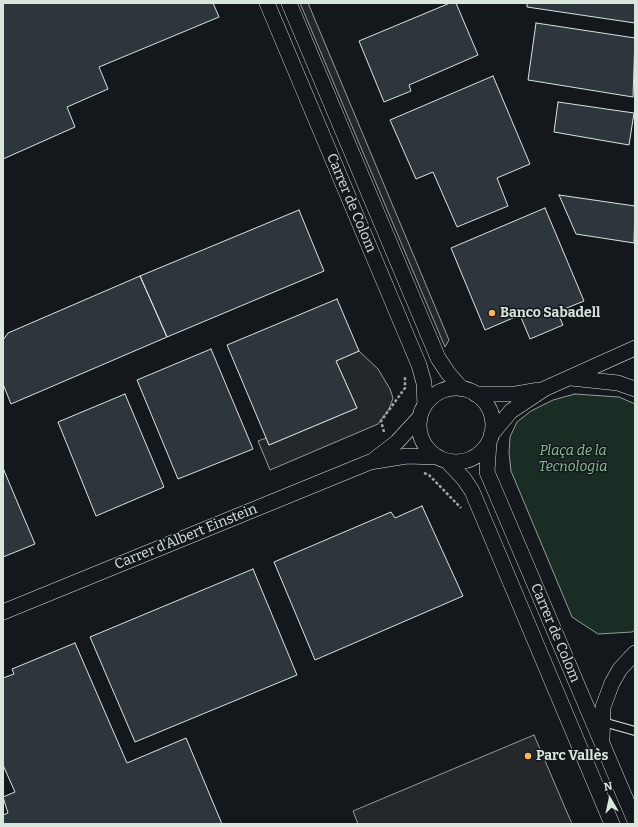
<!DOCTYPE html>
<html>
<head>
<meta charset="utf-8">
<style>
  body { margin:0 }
  #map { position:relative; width:638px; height:827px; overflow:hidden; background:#14181c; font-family:Bitter,serif }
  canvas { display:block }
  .frame { position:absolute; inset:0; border:4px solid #d8e6dc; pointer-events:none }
  .north { position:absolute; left:590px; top:779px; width:40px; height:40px; -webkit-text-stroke:3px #14181c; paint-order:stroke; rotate:351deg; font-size:11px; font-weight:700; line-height:16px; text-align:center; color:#d8e6dc }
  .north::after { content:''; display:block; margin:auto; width:14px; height:18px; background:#d8e6dc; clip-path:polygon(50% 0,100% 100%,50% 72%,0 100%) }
</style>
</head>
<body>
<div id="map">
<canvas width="638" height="827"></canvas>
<div class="frame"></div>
<div class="north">N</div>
</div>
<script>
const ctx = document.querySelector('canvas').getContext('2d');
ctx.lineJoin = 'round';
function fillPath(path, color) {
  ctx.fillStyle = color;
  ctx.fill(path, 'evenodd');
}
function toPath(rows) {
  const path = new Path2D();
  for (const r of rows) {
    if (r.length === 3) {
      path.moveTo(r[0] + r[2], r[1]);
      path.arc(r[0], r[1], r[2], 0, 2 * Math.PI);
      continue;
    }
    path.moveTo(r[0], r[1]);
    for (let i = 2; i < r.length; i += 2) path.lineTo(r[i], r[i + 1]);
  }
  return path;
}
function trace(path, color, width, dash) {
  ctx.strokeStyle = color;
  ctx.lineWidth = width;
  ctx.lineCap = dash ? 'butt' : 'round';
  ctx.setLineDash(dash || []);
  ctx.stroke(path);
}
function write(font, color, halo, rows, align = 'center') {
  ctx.font = font + ' Bitter,serif';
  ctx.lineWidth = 3;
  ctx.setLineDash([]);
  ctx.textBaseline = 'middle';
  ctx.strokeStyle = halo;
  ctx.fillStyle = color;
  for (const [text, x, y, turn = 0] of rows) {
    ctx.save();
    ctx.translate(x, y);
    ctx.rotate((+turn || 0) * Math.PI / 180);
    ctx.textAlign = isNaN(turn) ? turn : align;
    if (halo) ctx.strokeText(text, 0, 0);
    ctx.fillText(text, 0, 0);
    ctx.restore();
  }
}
const green = toPath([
  [575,394,619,397,635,404,635,630,632,632,598,634,572,617,511,471,509,453,510,437,517,422,531,411,553,400,575,394]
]);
fillPath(green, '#1a2d24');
trace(green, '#939e99', 1);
const parking = toPath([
  [300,3,308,3,449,340,445,347,300,3],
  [359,351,378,369,390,389,393,398,389,409,378,424,270,470,258,441,266,438,269,445,357,408,336,361,359,351],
  [534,735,572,824,358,824,353,811,534,735]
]);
fillPath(parking, '#24282b');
trace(parking, '#939e99', 1);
const building = toPath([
  [3,3,213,3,219,17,99,67,108,89,67,107,75,127,3,159,3,3],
  [450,3,456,3,478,55,409,85,411,91,384,102,359,41,450,3],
  [527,3,635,3,635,23,527,7,527,3],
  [536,23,635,38,633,97,528,80,536,23],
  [493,76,530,164,497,178,508,206,457,227,433,172,416,179,390,120,493,76],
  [558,102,634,113,629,145,554,132,558,102],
  [559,195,635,206,634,243,576,234,559,195],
  [545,208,584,301,557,312,563,325,530,339,520,315,485,330,451,248,545,208],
  [299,210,324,271,167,337,140,276,299,210],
  [140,276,167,337,11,404,3,384,3,340,8,333,140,276],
  [337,299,359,351,336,361,357,408,269,445,227,345,337,299],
  [211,349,253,449,178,479,137,380,211,349],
  [125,394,164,487,96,516,58,422,125,394],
  [3,468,35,544,3,557,3,468],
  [422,506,463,596,315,660,274,562,391,512,395,518,422,506],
  [253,569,297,675,135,742,90,637,253,569],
  [75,643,127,763,186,738,222,824,3,824,3,815,8,813,3,797,15,792,3,765,3,678,14,674,12,669,75,643]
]);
fillPath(building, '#2c363c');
trace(building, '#d8e6dc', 1);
const service = toPath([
  [603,722,635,731]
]);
const minor = toPath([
  [267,3,419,365,424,383,425,405],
  [289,3,438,358,448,373,462,389],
  [571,378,618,383,635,389],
  [456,425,37],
  [475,394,516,394,539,390],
  [491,435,511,411,544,389,635,348],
  [489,442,487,472,635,821],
  [375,459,397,442,419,418],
  [447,461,464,479,472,491,612,824],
  [3,612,370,462,407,456,437,457],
  [602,739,603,707,612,683,620,669,635,653]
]);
trace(service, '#d8e6dc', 10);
trace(minor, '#d8e6dc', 16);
trace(toPath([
  [384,432,381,421,405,388,405,377],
  [424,473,429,475,461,508]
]), '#9da8a2', 2.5, [3, 2]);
trace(service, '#14181c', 8);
trace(minor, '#14181c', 15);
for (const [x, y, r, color] of [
  [492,313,4,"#ffb74d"],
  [528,756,4,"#ffb74d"]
]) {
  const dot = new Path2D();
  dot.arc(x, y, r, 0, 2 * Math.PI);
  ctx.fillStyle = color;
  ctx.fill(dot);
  trace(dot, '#14181c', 1.5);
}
write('14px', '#d8e6dc', '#14181c', [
  ["Carrer de Colom",351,203,67],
  ["Carrer d'Albert Einstein",186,537,-22],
  ["Carrer de Colom",555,633,67]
]);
write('bold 14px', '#d8e6dc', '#14181c', [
  ["Banco Sabadell",500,313],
  ["Parc Vallès",536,756]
], 'left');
write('italic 14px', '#8ac095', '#14181c', [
  ["Plaça de la",573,451],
  ["Tecnologia",573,467]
]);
</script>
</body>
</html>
